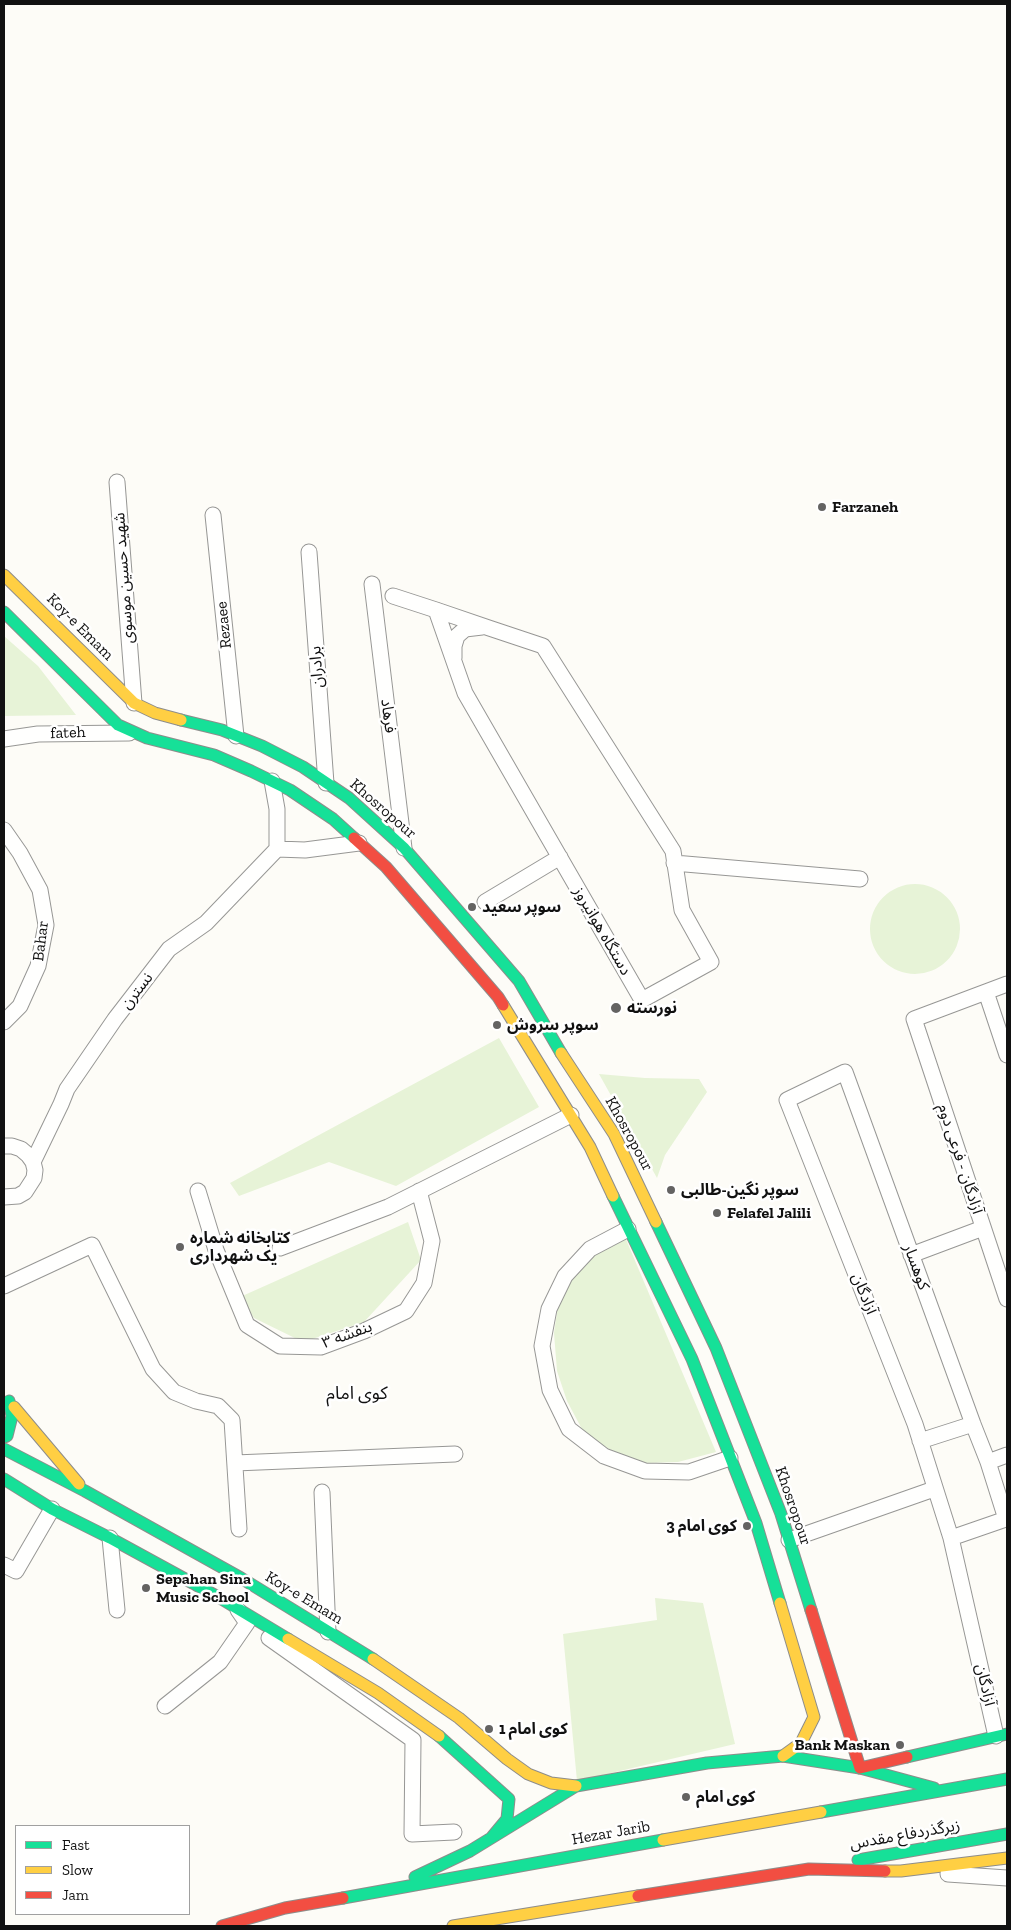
<!DOCTYPE html>
<html>
<head>
<meta charset="utf-8">
<style>
  body { margin:0 }
  #map { position:relative; width:1011px; height:1930px; overflow:hidden; background:#fdfcf7; font-family:"Zilla Slab",serif }
  canvas { display:block }
  .frame { position:absolute; inset:0; border:5px solid #111; pointer-events:none }
  .legend { position:absolute; left:15px; top:1825px; width:175px; height:90px; box-sizing:border-box; background:#fff; border:1px solid #a0a0a0; margin:0; padding:6px 9px; list-style:none; font-size:15px; color:#111 }
  .legend li { display:flex; align-items:center; gap:10px; height:25px }
  .legend b { width:25px; border:1px solid #a0a0a0 }
</style>
</head>
<body>
<div id="map">
<canvas width="1011" height="1930"></canvas>
<div class="frame"></div>
<ul class="legend">
<li><b style="height:6px;background:#16e098"></b>Fast</li>
<li><b style="height:6px;background:#ffcf43"></b>Slow</li>
<li><b style="height:6px;background:#f24e42"></b>Jam</li>
</ul>
</div>
<script>
const ctx = document.querySelector('canvas').getContext('2d');
ctx.lineJoin = 'round';
function fillPath(path, color) {
  ctx.fillStyle = color;
  ctx.fill(path, 'evenodd');
}
function toPath(rows) {
  const path = new Path2D();
  for (const r of rows) {
    if (r.length === 3) {
      path.moveTo(r[0] + r[2], r[1]);
      path.arc(r[0], r[1], r[2], 0, 2 * Math.PI);
      continue;
    }
    path.moveTo(r[0], r[1]);
    for (let i = 2; i < r.length; i += 2) path.lineTo(r[i], r[i + 1]);
  }
  return path;
}
function trace(path, color, width, dash) {
  ctx.strokeStyle = color;
  ctx.lineWidth = width;
  ctx.lineCap = dash ? 'butt' : 'round';
  ctx.setLineDash(dash || []);
  ctx.stroke(path);
}
function write(font, color, halo, rows, align = 'center') {
  ctx.font = font + ' "Zilla Slab","Noto Sans Arabic",serif';
  ctx.lineWidth = 5;
  ctx.setLineDash([]);
  ctx.textBaseline = 'middle';
  ctx.strokeStyle = halo;
  ctx.fillStyle = color;
  for (const [text, x, y, turn = 0] of rows) {
    ctx.save();
    ctx.translate(x, y);
    ctx.rotate((+turn || 0) * Math.PI / 180);
    ctx.textAlign = isNaN(turn) ? turn : align;
    if (halo) ctx.strokeText(text, 0, 0);
    ctx.fillText(text, 0, 0);
    ctx.restore();
  }
}
fillPath(toPath([
  [4,636,38,666,76,715,4,716],
  [915,929,45],
  [499,1038,539,1107,396,1186,329,1162,239,1196,230,1183],
  [599,1074,645,1078,699,1079,707,1092,665,1155,657,1178],
  [408,1222,421,1260,364,1322,303,1342,254,1318,240,1297],
  [625,1237,716,1452,678,1462,643,1463,609,1449,584,1433,567,1401,557,1371,554,1333,560,1292,601,1249],
  [655,1598,703,1603,735,1744,577,1781,563,1634,657,1620]
]), '#e7f3d7');
const street = toPath([
  [117,482,134,703],
  [213,515,236,736],
  [309,552,326,783],
  [372,584,404,848],
  [393,596,436,610,489,628,543,646,673,851,682,910,711,962,642,1000,465,693,436,610],
  [454,658,454,646,457,636,465,629,482,627],
  [4,739,38,734,129,733],
  [272,781,277,809,277,849,305,850,359,843],
  [4,830,20,853,40,890,46,925,38,966,20,1006,4,1022],
  [674,863,860,879],
  [485,902,560,857],
  [1007,984,914,1019,1007,1299],
  [986,992,1007,1055],
  [4,1146,12,1146,21,1149,28,1155,33,1162,35,1170,34,1178,25,1192,18,1196,4,1197],
  [33,1162,61,1104,67,1089,115,1019,169,949,206,923,277,849],
  [198,1191,216,1250,247,1325,280,1346,321,1347,364,1331,406,1311,424,1283,432,1241,419,1191],
  [628,1229,590,1249,565,1276,549,1309,542,1346,550,1390,569,1429,604,1456,645,1471,689,1472,730,1458],
  [280,1248,388,1207,571,1115],
  [911,1255,983,1228],
  [4,1286,92,1245,153,1369,174,1392,196,1401,218,1406,232,1420,239,1529],
  [920,1441,973,1424],
  [988,1462,1007,1455],
  [235,1463,455,1454],
  [322,1492,328,1632],
  [110,1538,117,1610],
  [951,1538,1006,1519,988,1462,973,1424,845,1072,787,1100,915,1424,951,1538,996,1736],
  [789,1540,934,1489],
  [4,1565,16,1571,52,1509],
  [269,1638,413,1740,412,1834,454,1832],
  [165,1706,220,1662,247,1623,238,1610],
  [948,1874,1007,1878]
]);
const fast = toPath([
  [4,612,118,725,147,738,214,755,251,771,290,790,333,819,354,838],
  [181,720,222,730,262,746,303,767,349,798,404,848,519,981,561,1053],
  [613,1196,692,1359,756,1523,780,1603],
  [656,1222,716,1348,781,1514,811,1610],
  [4,1437,7,1436,12,1416,9,1401],
  [4,1449,85,1491,241,1578,373,1659],
  [4,1479,52,1509,110,1538,220,1598,288,1639],
  [439,1736,509,1799,507,1819,492,1837],
  [907,1757,1007,1734],
  [821,1812,1007,1779],
  [858,1860,1007,1834],
  [415,1877,470,1851,576,1786,707,1763,783,1756,860,1768,934,1788],
  [343,1898,663,1840]
]);
const slow = toPath([
  [4,575,134,703,155,713,181,720],
  [503,1005,590,1147,613,1196],
  [561,1053,614,1134,656,1222],
  [14,1407,79,1484],
  [780,1603,814,1717,801,1743,783,1756],
  [288,1639,378,1693,439,1736],
  [373,1659,459,1718,507,1759,528,1774,551,1783,576,1786],
  [663,1840,821,1812],
  [885,1871,901,1871,1007,1858],
  [453,1926,638,1896]
]);
const jam = toPath([
  [354,838,386,867,498,997,503,1005],
  [811,1610,860,1768,907,1757],
  [638,1896,809,1869,885,1871],
  [222,1926,285,1908,343,1898]
]);
trace(street, '#979795', 17);
trace(fast, '#8e8d8b', 13);
trace(slow, '#8e8d8b', 13);
trace(jam, '#8e8d8b', 13);
trace(street, '#fffffe', 15);
trace(fast, '#16e098', 11);
trace(slow, '#ffcf43', 11);
trace(jam, '#f24e42', 11);
for (const [x, y, r, color] of [
  [822,507,5,"#646362"],
  [472,907,5,"#646362"],
  [616,1008,6,"#646362"],
  [497,1025,5,"#646362"],
  [671,1190,5,"#646362"],
  [717,1213,5,"#646362"],
  [180,1247,5,"#646362"],
  [747,1526,5,"#646362"],
  [146,1588,5,"#646362"],
  [489,1729,5,"#646362"],
  [900,1745,5,"#646362"],
  [686,1797,5,"#646362"]
]) {
  const dot = new Path2D();
  dot.arc(x, y, r, 0, 2 * Math.PI);
  ctx.fillStyle = color;
  ctx.fill(dot);
  trace(dot, '#fff', 2);
}
write('bold 16px', '#111', '#fff', [
  ["Farzaneh",832,507],
  ["سوپر سعید",482,907],
  ["نورسته",627,1008],
  ["سوپر سروش",507,1025],
  ["سوپر نگین-طالبی",681,1190],
  ["Felafel Jalili",727,1213],
  ["کتابخانه شماره",190,1238],
  ["یک شهرداری",190,1256],
  ["کوی امام 3",737,1526,"right"],
  ["Sepahan Sina",156,1579],
  ["Music School",156,1597],
  ["کوی امام 1",499,1729],
  ["Bank Maskan",890,1745,"right"],
  ["کوی امام",696,1797]
], 'left');
write('16px', '#111', '#fff', [
  ["شهید حسین موسوی",124,578,-94],
  ["Rezaee",224,625,-96],
  ["Koy-e Emam",80,627,45],
  ["برادران",317,667,-94],
  ["فرهاد",388,716,83],
  ["fateh",68,733,-2],
  ["Khosropour",383,809,41],
  ["دستگاه هوانیروز",602,931,60],
  ["Bahar",41,941,-83],
  ["نسترن",137,991,-52],
  ["Khosropour",629,1134,61],
  ["آزادگان - فرعی دوم",960,1159,72],
  ["کوهسار",916,1267,70],
  ["آزادگان",864,1294,68],
  ["بنفشه ۳",347,1335,-20],
  ["Khosropour",793,1506,71],
  ["Koy-e Emam",304,1598,31],
  ["آزادگان",985,1685,77],
  ["Hezar Jarib",611,1833,-10],
  ["زیرگذردفاع مقدس",905,1835,-10]
]);
write('18px', '#111', '#fff', [
  ["کوی امام",357,1394]
]);
</script>
</body>
</html>
